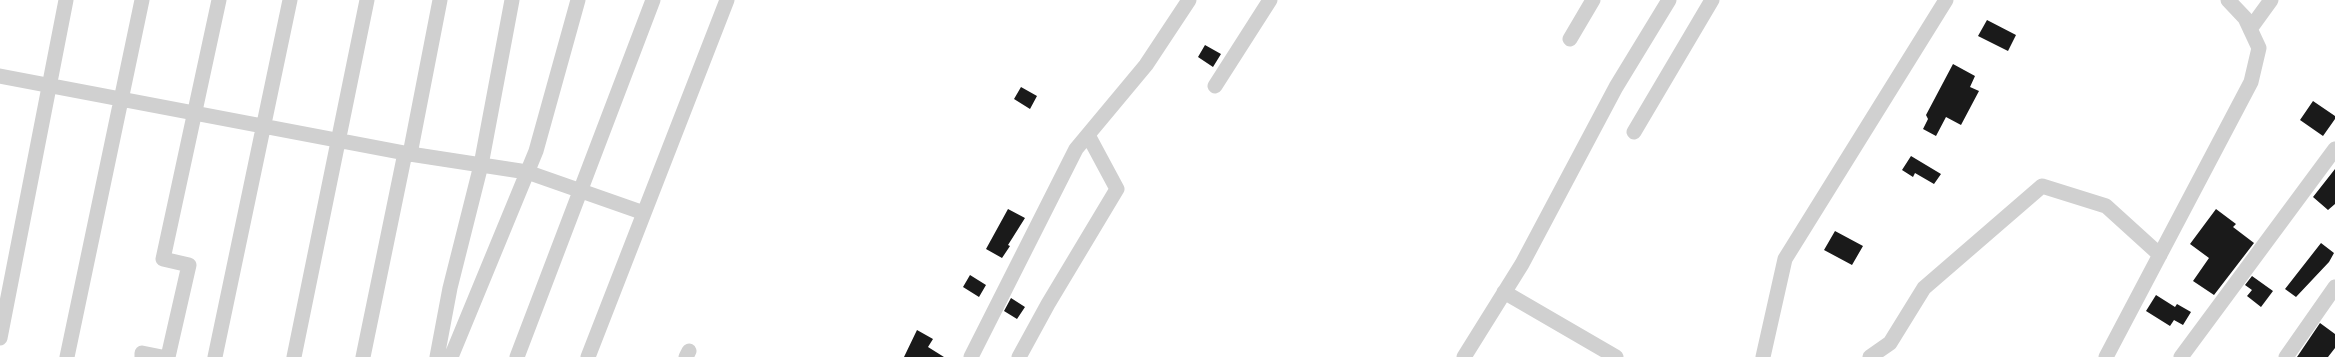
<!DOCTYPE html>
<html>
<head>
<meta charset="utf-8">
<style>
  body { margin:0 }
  canvas { display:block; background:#fff }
</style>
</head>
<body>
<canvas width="2335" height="357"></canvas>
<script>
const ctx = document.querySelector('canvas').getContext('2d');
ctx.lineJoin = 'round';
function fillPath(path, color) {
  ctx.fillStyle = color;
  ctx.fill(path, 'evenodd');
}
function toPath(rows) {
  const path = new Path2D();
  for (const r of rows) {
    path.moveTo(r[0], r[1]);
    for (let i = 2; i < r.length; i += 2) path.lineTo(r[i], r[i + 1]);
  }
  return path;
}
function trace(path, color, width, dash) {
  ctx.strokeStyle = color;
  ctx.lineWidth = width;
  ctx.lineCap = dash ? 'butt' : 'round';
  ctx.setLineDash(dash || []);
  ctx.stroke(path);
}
fillPath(toPath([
  [1987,20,2016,35,2008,51,1978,36],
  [1205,45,1221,54,1213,67,1198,57],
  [1953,64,1975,76,1970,87,1979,91,1961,125,1946,117,1936,136,1923,129,1928,119,1926,115],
  [1021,87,1037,96,1030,109,1014,99],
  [2313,101,2335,116,2335,119,2323,136,2300,120],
  [1911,156,1941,174,1934,184,1915,173,1913,177,1902,170],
  [2335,169,2335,204,2328,210,2313,197],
  [1008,209,1025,218,1008,245,1010,246,1002,258,986,249],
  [2216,209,2236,224,2233,227,2254,243,2214,295,2193,281,2209,258,2190,244],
  [1835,231,1863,246,1852,265,1824,250],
  [2321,243,2334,253,2329,262,2296,297,2285,289],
  [970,275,986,285,979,297,963,287],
  [2252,276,2273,291,2261,307,2247,296,2252,290,2245,285],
  [2156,295,2175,307,2177,304,2191,312,2183,325,2174,320,2170,326,2146,311],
  [1011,298,1025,307,1017,319,1004,311],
  [2320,323,2335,334,2335,348,2328,357,2297,357],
  [917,330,933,339,928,347,944,357,904,357]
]), '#1a1a1a');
trace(toPath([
  [2250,29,2271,0],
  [1570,39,1593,0],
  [0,76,410,154,527,172,644,213],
  [1215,86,1270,0],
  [1634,132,1712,0],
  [410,154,440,0],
  [1504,292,1616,357],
  [0,338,66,0],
  [67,357,142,0],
  [142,357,142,353,162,357],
  [168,357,189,265,163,259,219,0],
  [215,357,290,0],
  [294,357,367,0],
  [363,357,405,153],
  [437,357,450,288,481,165,512,0],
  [451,357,536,151,578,0],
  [517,357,653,0],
  [588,357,727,0],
  [686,357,689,351],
  [971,357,1076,149,1146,65,1189,0],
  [1019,357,1048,304,1117,189,1088,135],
  [1464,357,1522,264,1616,87,1669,0],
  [1763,357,1785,259,1946,0],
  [1870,357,1890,343,1924,288,2042,186,2106,206,2160,255],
  [2106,357,2251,82,2259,48,2245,18,2228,0],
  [2181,357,2335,149],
  [2286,357,2335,287]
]), '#d0d0d0', 15);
</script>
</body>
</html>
